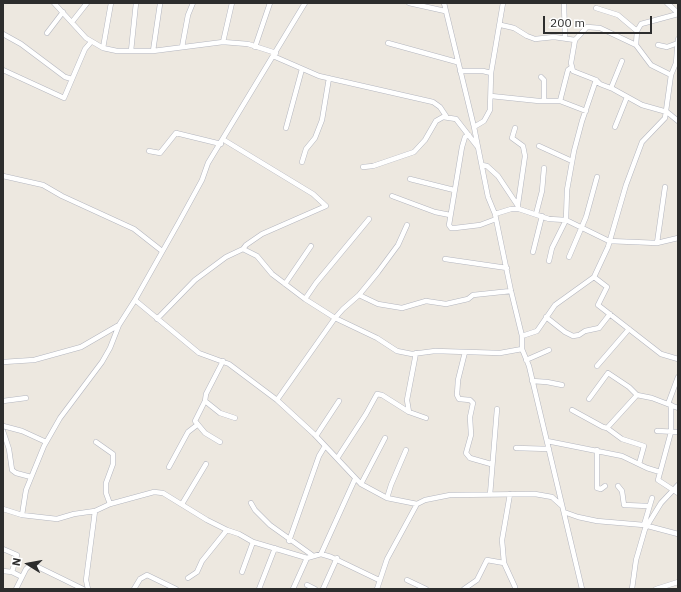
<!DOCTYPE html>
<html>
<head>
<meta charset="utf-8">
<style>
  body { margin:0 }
  #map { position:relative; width:681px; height:592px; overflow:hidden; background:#ede8e0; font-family:"IBM Plex Sans",sans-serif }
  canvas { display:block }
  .frame { position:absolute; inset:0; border:4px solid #2d2d2d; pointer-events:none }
  .north { position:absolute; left:8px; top:544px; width:40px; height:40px; -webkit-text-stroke:3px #fff; paint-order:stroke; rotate:281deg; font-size:11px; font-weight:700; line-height:16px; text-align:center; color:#2d2d2d }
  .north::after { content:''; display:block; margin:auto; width:14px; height:18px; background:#2d2d2d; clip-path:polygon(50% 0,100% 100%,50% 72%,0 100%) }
  .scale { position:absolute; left:543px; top:16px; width:109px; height:18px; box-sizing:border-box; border:2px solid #2d2d2d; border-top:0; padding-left:5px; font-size:12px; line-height:14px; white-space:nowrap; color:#2d2d2d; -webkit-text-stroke:3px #fff; paint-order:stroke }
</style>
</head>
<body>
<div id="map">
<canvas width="681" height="592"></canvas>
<div class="frame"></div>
<div class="north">N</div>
<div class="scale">200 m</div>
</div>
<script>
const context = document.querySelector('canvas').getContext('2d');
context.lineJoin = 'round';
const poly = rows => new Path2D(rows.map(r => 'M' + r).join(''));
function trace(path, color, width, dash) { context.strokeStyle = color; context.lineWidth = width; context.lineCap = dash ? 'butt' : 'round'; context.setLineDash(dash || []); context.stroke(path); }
const minor = poly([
  [54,3,86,38,103,48,117,51,153,51,223,42,248,44,276,53],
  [409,3,445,11],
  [444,3,474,127,488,197,495,214,511,291,522,336,522,349,529,366,582,589],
  [564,3,565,38],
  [667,3,678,13],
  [596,8,618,15,637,31],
  [72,22,87,3],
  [501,25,514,28,527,36,535,39,554,37,575,40],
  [47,33,63,12],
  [3,34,21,44,65,77,72,79],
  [223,42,232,3],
  [388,43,457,62],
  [636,45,637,31,641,24,678,14],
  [658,45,667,47,678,43],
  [182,47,188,15,193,3],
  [255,47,270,3],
  [103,48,111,3],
  [131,51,136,3],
  [153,51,160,4],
  [273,56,319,76,433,102,440,107,446,116],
  [3,70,64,98,85,49,91,42],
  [460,71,483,71,491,73],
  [671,75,651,65,636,45,600,28,587,27,575,40,571,63,573,71,596,80,600,84,613,89,642,105,667,112,678,121],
  [541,77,544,80,544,100],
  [611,88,622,61],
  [491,96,539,101,560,101,586,111],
  [560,101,568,70,572,67],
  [474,127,484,121,490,110,491,73,503,3],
  [615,127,627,97],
  [286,128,302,69],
  [515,128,512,138,523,146,525,156,518,204],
  [469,135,465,137,462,147,449,225,451,228,455,228,480,225,496,219],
  [224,140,313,194,326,206,262,234,246,245,243,249],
  [539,146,572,161],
  [149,151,160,153,176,133,221,144],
  [302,162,306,149,315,138,322,120,329,78],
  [482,165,487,166,498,176,518,206],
  [363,167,373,166,414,152,425,140,436,121,443,117,456,119,477,146],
  [3,176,43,185,62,196,134,229,162,251],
  [410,179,454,190],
  [392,196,435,212,450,215],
  [495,214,511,209,519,209,549,219,566,220,609,241,657,243,678,238],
  [536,214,542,191,544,168],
  [657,243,665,187],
  [533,252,542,216],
  [569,257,586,217,597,177],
  [445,259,507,268],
  [549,261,552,248,566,220,567,190,574,151,582,121,596,80],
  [594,277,607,287,598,305,661,354,678,359],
  [285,284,311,246],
  [359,295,378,304,402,308,426,301,446,304,468,299,473,295,511,291],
  [305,299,316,283,369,219],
  [135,300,199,353,229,364,277,400,314,434,361,484,387,498,417,504],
  [546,317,565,332,573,336,579,335,585,331,599,328,610,314],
  [157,319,195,280,226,257,243,249,257,256,272,274,305,299,335,318,377,338,397,351,412,354,435,351,500,353,522,349],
  [522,336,537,331,555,305,594,277,608,247,626,185,642,142,665,118,671,75,676,63,678,39],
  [465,352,458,380,457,395,459,399,470,400,473,403,470,417,471,435,466,453,470,458,491,464],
  [526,360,549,350],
  [223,361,206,394,205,401,220,413,235,418],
  [3,362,34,360,81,347,119,325,135,300,179,222,202,180,208,163,305,3],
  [597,366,629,329],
  [532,381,547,382,562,385],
  [589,399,608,373,629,387,637,395,652,398,678,408],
  [277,400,335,318,343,309,359,295,378,272,398,245,407,225],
  [3,401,26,398],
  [205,401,195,421,205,433,220,442],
  [668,404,678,377],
  [671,405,671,432,658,480,678,493],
  [572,410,603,427,607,428,637,395],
  [409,412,407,400,416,353],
  [3,426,22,431,46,442],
  [607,428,622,439,644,446,639,464],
  [3,431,9,449,12,470,16,473,31,477],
  [657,431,678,432],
  [316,436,339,401],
  [547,441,622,456,647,468,660,472],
  [96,442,113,454,113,464,106,483,106,493,110,504],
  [516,448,549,449],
  [597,450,597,488,601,489,605,486],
  [338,457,366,414,377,394,382,395,409,412,426,418],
  [169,467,188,432,197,425],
  [361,484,385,438],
  [618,486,622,491,624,505,648,506],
  [490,495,497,409],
  [387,498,391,485,406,450],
  [251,503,255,510,270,525,312,555],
  [182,504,206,464],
  [3,509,22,515,57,519,74,514,95,511,110,504,154,492,163,493,207,520,227,530,239,534,253,542,307,558,321,554,331,557,379,580],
  [564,512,578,517,597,521,644,525,678,534],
  [22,515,26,490,44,446,60,418,102,362,110,348,119,325],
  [644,525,652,498],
  [289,541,319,456,325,446],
  [3,549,17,555,12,572,22,577,16,589],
  [321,554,355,479],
  [504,563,515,587],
  [3,571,12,572],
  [242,572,253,542],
  [22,577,26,569,30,565,34,565,83,589],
  [188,578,197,572,202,561,227,530],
  [407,580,426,589],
  [307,585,315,589],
  [88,589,86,580,95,511],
  [134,589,140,579,147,575,176,589],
  [259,589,275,548],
  [293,589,307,558],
  [323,589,337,558],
  [377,589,387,559,417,504,425,500,450,495,535,494,552,497,562,506],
  [464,589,477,580,487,560,504,563,502,540,510,494],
  [632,589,636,560,645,529,661,503,678,485],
  [656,589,678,582]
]);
trace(minor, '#b4b6bf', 5.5);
trace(minor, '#fff', 4.5);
</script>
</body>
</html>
